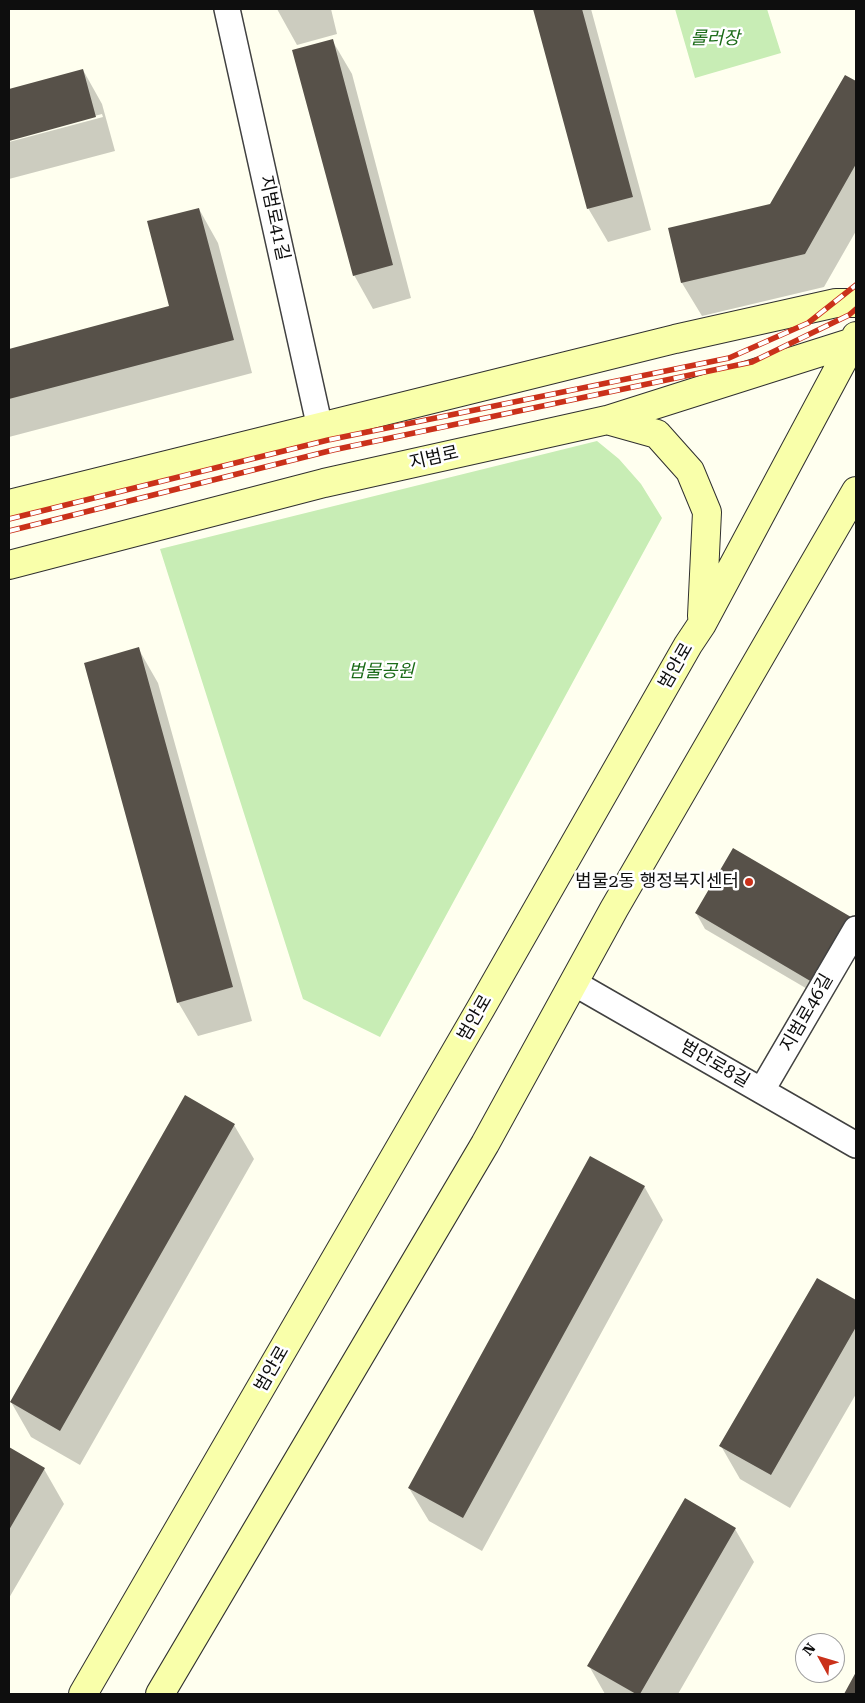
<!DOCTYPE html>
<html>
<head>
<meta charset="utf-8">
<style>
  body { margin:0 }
  #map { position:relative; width:865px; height:1703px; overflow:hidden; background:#ffffef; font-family:"Roboto Serif",serif }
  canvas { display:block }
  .frame { position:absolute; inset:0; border:10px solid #0e0e0e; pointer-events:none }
  .north { position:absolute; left:795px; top:1633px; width:50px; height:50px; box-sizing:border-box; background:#fff; border:1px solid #9f9f9f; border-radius:50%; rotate:309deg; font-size:14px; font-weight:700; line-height:20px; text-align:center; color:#0e0e0e }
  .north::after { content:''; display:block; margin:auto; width:18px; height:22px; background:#ca311a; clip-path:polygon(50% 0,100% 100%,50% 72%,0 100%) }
</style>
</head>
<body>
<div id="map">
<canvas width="865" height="1703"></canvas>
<div class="frame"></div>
<div class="north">N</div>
</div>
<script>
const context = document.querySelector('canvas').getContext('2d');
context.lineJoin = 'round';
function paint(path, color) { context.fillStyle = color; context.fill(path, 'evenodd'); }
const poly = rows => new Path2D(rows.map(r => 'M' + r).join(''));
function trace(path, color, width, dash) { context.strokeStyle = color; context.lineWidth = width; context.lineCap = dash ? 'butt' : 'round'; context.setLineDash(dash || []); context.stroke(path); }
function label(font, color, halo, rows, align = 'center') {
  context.font = font + ' "Roboto Serif","Noto Sans KR",serif'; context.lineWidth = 5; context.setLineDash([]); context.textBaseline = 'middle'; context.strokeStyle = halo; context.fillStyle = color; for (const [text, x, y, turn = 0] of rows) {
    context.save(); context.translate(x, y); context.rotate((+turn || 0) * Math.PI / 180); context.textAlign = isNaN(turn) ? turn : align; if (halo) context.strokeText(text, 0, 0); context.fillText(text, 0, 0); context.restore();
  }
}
paint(poly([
  [675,9,767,9,781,53,695,78],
  [597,441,619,459,641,484,662,518,380,1037,303,999,160,549]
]), '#c8edb5');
paint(poly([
  [277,9,331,9,337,34,297,45],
  [534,9,591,9,651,230,608,242,588,208],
  [332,40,352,74,411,298,373,309,354,275],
  [83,70,102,104,115,151,9,179,9,142,103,117,102,114,9,139,9,90],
  [845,76,856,83,856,231,824,287,702,316,682,283,670,229,771,205],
  [199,209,218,243,252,373,9,437,9,350,171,307],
  [138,648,158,683,252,1021,198,1036,178,1002],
  [733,850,821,997,705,929,696,913],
  [234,1125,254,1159,80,1465,31,1437,11,1402],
  [644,1186,663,1220,482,1551,429,1521,409,1488],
  [817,1279,856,1302,856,1394,790,1508,740,1479,721,1446],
  [9,1449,44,1469,64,1504,9,1598],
  [735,1529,754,1562,678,1694,605,1694,589,1666]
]), '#0003');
paint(poly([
  [533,9,582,9,633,197,587,209],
  [333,39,393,265,353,276,292,50],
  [83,69,96,117,9,141,9,89],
  [845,75,856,81,856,164,805,254,681,283,668,228,770,204],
  [199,208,234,340,9,399,9,349,169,306,147,221],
  [139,647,233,987,177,1003,84,663],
  [733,848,851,917,812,982,695,913],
  [185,1095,235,1124,60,1431,10,1402],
  [590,1156,645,1186,463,1518,408,1488],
  [817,1278,856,1300,856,1327,771,1475,719,1446],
  [9,1447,45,1468,9,1530],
  [685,1498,736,1528,640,1694,636,1694,587,1666],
  [856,1672,856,1694,844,1694]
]), '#575149');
const minor = poly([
  [227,9,320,428],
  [574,983,856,1145],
  [762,1090,856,929]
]);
const secondary = poly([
  [607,420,657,434,690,471,707,512,702,616],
  [9,504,675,339,836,303,856,303],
  [9,565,324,483,607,420,856,341],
  [83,1694,481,1008,688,645,702,624,856,336],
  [160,1694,485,1144,614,909,856,491]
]);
trace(minor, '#414141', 28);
trace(secondary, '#303030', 30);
trace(minor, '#fff', 25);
trace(secondary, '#f9ffaa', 28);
const rail = poly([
  [9,519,328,440,729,358,808,323,856,285],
  [9,531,333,450,752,362,849,315,856,309]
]);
trace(rail, '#ca311a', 5.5);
trace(rail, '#fff', 4, [11]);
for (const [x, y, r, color] of [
  [749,882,5,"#ca311a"]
]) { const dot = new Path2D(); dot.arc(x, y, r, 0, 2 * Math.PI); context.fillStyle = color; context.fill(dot); trace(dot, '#fff', 2); }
label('italic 18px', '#1b6b18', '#fff', [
  ["롤러장",715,39],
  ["범물공원",381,672]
]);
label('18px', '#0e0e0e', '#fff', [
  ["지범로41길",274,218,78],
  ["지범로",434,458,-13],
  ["범안로",676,666,-60],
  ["지범로46길",807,1013,-60],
  ["범안로",475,1018,-60],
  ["범안로8길",715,1064,30],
  ["범안로",272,1369,-60]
]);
label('18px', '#0e0e0e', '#fff', [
  ["범물2동 행정복지센터",739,882]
], 'right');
</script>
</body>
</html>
